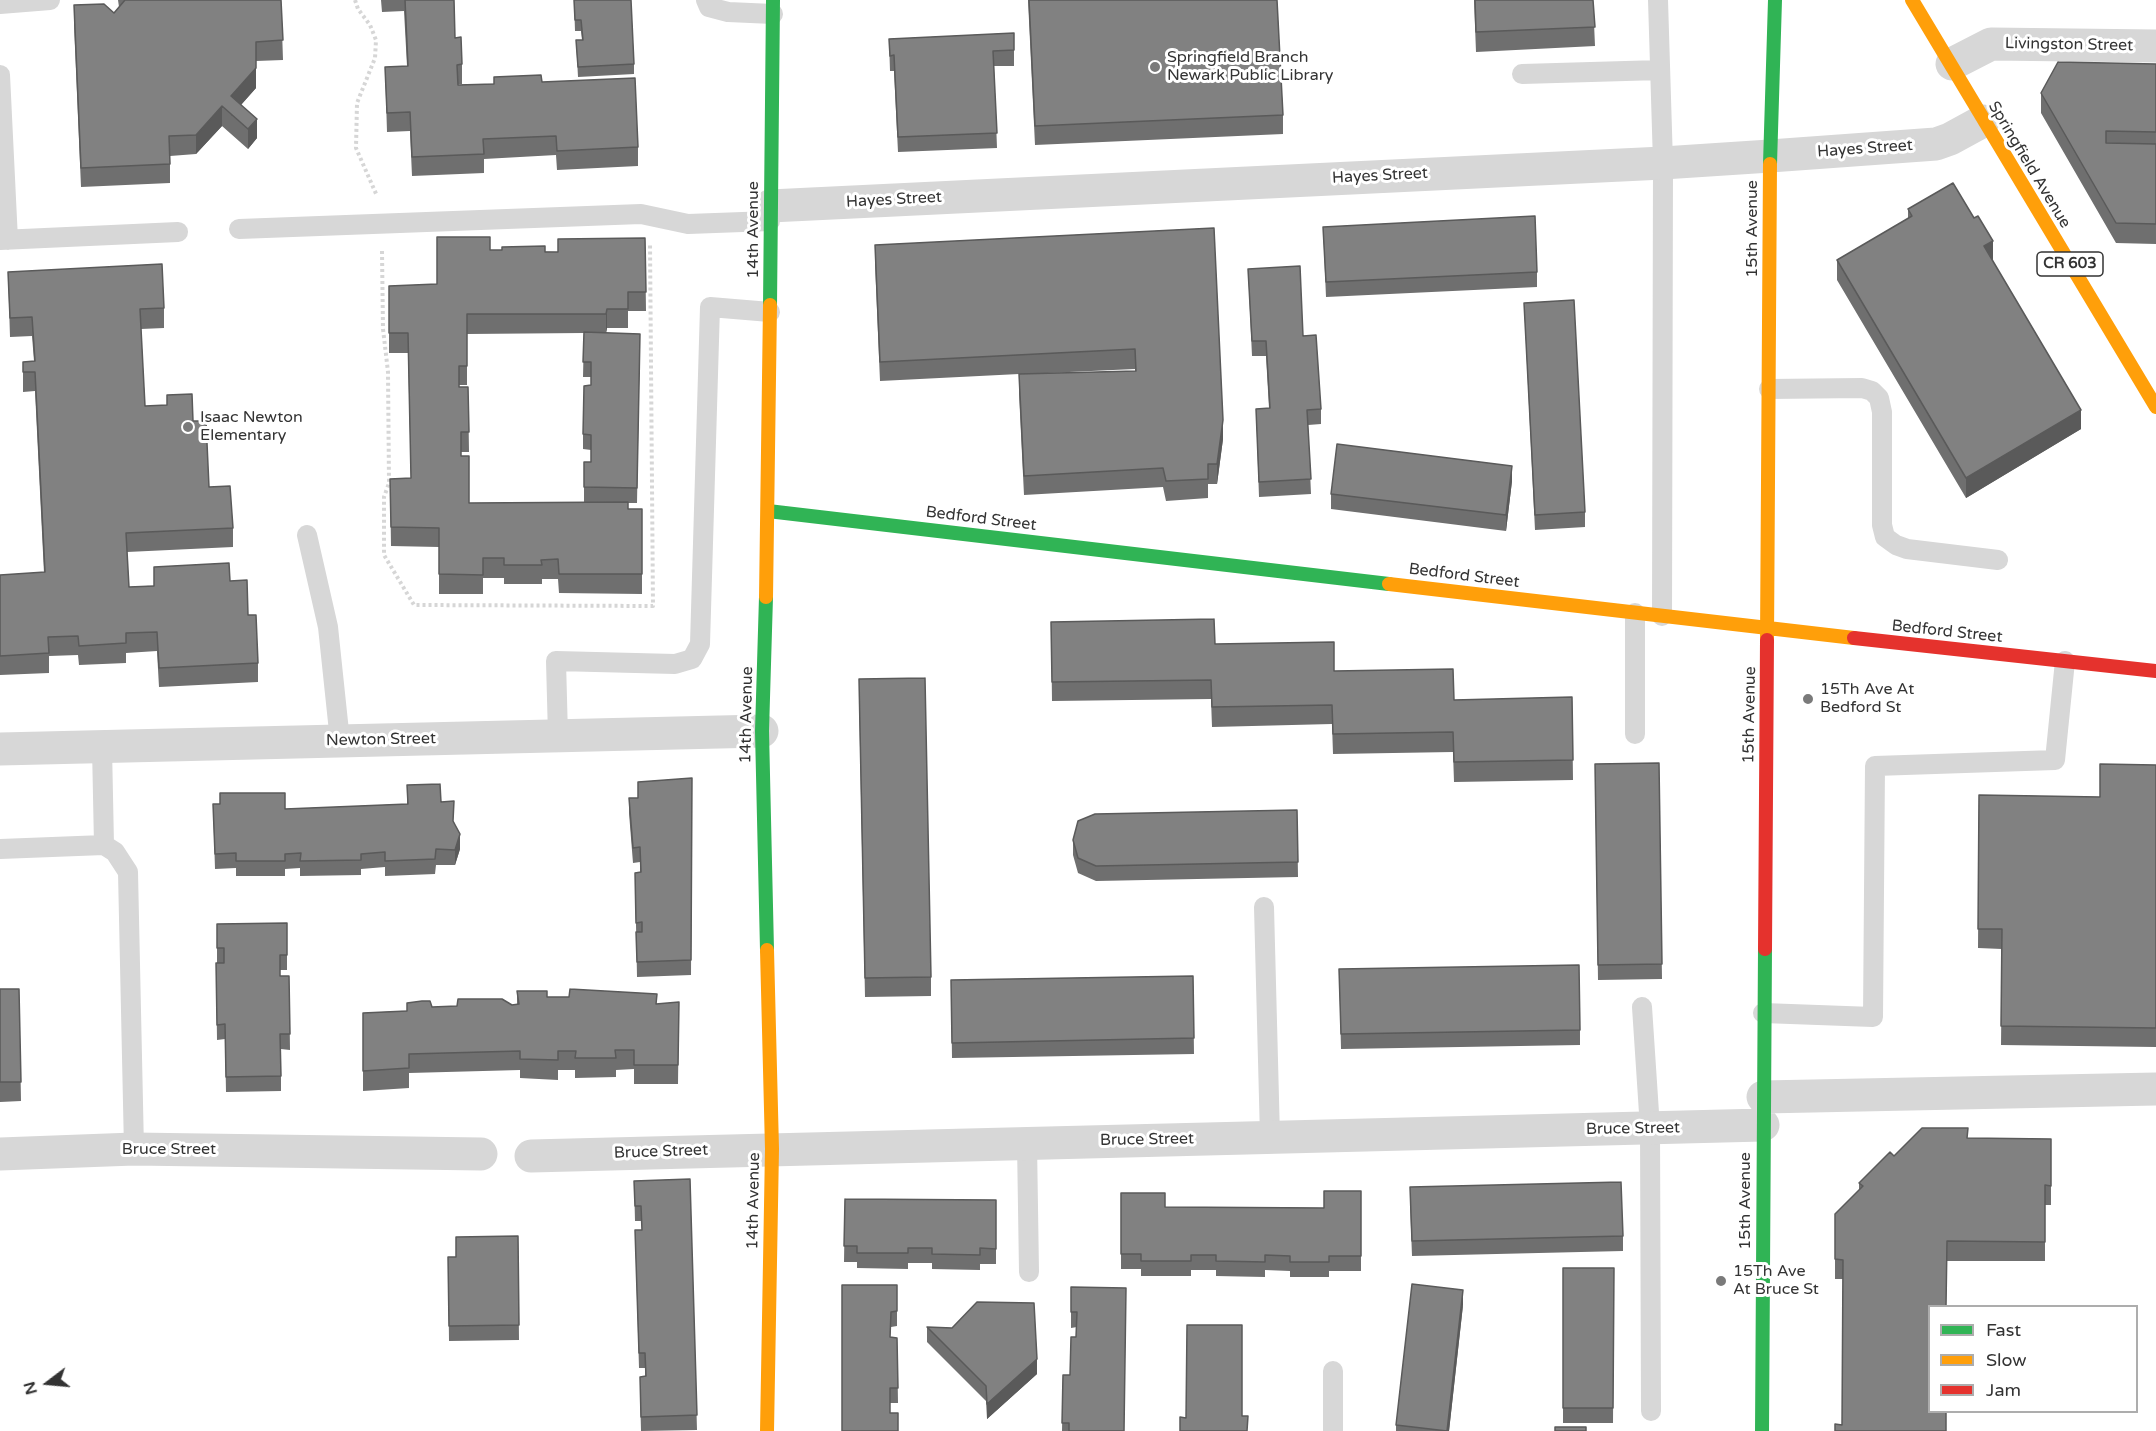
<!DOCTYPE html>
<html>
<head>
<meta charset="utf-8">
<style>
  body { margin:0 }
  #map { position:relative; width:2156px; height:1431px; overflow:hidden; background:#fff; font-family:"Varela Round",sans-serif }
  canvas { display:block }
  .legend { position:absolute; left:1928px; top:1305px; width:210px; height:108px; box-sizing:border-box; background:#fff; border:2px solid #adadad; margin:0; padding:8px 10px; list-style:none; font-size:18px; color:#333 }
  .legend li { display:flex; align-items:center; gap:12px; height:30px }
  .legend b { width:30px; border:2px solid #adadad }
  .north { position:absolute; left:18px; top:1353px; width:60px; height:60px; -webkit-text-stroke:4px #fff; paint-order:stroke; rotate:254deg; font-size:16px; font-weight:700; line-height:24px; text-align:center; color:#333 }
  .north::after { content:''; display:block; margin:auto; width:21px; height:27px; background:#333; clip-path:polygon(50% 0,100% 100%,50% 72%,0 100%) }
</style>
</head>
<body>
<div id="map">
<canvas width="2156" height="1431"></canvas>
<ul class="legend">
<li><b style="height:8px;background:#30b455"></b>Fast</li>
<li><b style="height:8px;background:#ff9f0a"></b>Slow</li>
<li><b style="height:8px;background:#e5322d"></b>Jam</li>
</ul>
<div class="north">N</div>
</div>
<script>
const context = document.querySelector('canvas').getContext('2d');
context.lineJoin = 'round';
const poly = rows => new Path2D(rows.map(r => 'M' + r).join(''));
function trace(path, color, width, dash) { context.strokeStyle = color; context.lineWidth = width; context.lineCap = dash ? 'butt' : 'round'; context.setLineDash(dash || []); context.stroke(path); }
function paint(path, color) { context.fillStyle = color; context.fill(path, 'evenodd'); }
function label(font, color, halo, rows, align = 'center') {
  context.font = font + ' "Varela Round",sans-serif'; context.lineWidth = 6; context.setLineDash([]); context.textBaseline = 'middle'; context.strokeStyle = halo; context.fillStyle = color; for (const [text, x, y, turn = 0] of rows) {
    context.save(); context.translate(x, y); context.rotate((+turn || 0) * Math.PI / 180); context.textAlign = isNaN(turn) ? turn : align; if (halo) context.strokeText(text, 0, 0); context.fillText(text, 0, 0); context.restore();
  }
}
trace(poly([
  [355,0,358,9,370,25,376,40,375,58,357,103,356,148,377,196],
  [382,251,383,329,388,372,389,483,384,497,384,555,414,605,653,606,650,243]
]), '#d6d6d6', 4, [3, 3]);
trace(poly([
  [706,0,709,7,728,12,773,14],
  [1658,0,1663,163,1662,616],
  [0,4,50,0],
  [1522,74,1660,70],
  [0,75,8,240],
  [239,229,641,214,688,224,770,221],
  [0,240,178,232],
  [1769,389,1862,388,1872,391,1879,398,1882,412,1882,525,1885,537,1896,545,1907,549,1998,560],
  [307,535,328,627,340,741],
  [1635,613,1635,734],
  [558,736,556,661,675,664,692,659,700,644,710,307,770,312],
  [102,747,104,845],
  [0,849,104,845,115,852,128,872,134,1149],
  [1264,907,1270,1137],
  [1642,1007,1650,1128,1651,1411],
  [1763,1013,1873,1017,1875,766,2055,760,2065,661],
  [1027,1143,1029,1272],
  [1333,1371,1333,1431]
]), '#d7d7d7', 20);
trace(poly([
  [1952,64,1991,44,2156,46],
  [770,206,1663,163,1770,156,1936,144,1950,139,1983,121],
  [0,749,762,731],
  [1763,1097,2156,1089],
  [0,1154,134,1149,481,1154],
  [531,1156,1763,1125]
]), '#d7d7d7', 33);
trace(poly([
  [1770,164,1775,0],
  [770,305,773,0],
  [768,511,1389,584],
  [766,597,762,731,767,950],
  [1762,1431,1765,949]
]), '#30b455', 14);
trace(poly([
  [1912,0,2156,407],
  [1389,584,1854,638],
  [766,597,770,305],
  [1767,640,1770,164],
  [767,1431,772,1149,767,950]
]), '#ff9f0a', 14);
trace(poly([
  [1854,638,2156,671],
  [1765,949,1767,640]
]), '#e5322d', 14);
paint(poly([
  [118,0,281,0,283,60,256,61,256,88,241,105,257,138,248,149,222,126,196,154,170,156,170,183,81,187,74,25,74,5,114,13,119,7],
  [381,0,454,0,455,38,462,64,462,84,457,84,458,85,542,82,638,147,638,166,557,170,556,155,484,159,484,173,412,176,410,131,387,132,385,67,407,66,404,11,382,12],
  [574,0,634,64,634,74,578,77,576,40,582,40,581,31,575,31],
  [1028,0,1277,0,1283,115,1283,134,1035,145],
  [1474,0,1593,0,1595,46,1476,52],
  [1014,33,1014,66,994,66,997,148,898,152,894,71,890,71,889,39],
  [2156,64,2156,244,2116,243,2041,113,2041,93],
  [1908,209,2081,429,1966,498,1837,280,1837,260,1908,219],
  [1323,227,1537,272,1537,287,1326,297],
  [1214,228,1223,439,1217,484,1208,484,1208,498,1166,501,1163,487,1024,495,1019,393,1019,374,880,381,875,264,875,245],
  [1135,369,1135,371,1047,373],
  [645,238,646,311,628,311,628,328,607,328,606,333,640,334,637,503,628,503,628,509,642,509,642,594,559,593,558,579,542,579,542,584,504,584,504,578,483,578,483,594,439,594,439,547,391,546,390,479,411,478,408,353,389,353,389,286,437,284,490,250,558,252],
  [584,333,583,377,591,377,591,385,583,434,583,449,591,450,591,462,584,462,584,502,611,502,469,503,461,456,461,452,469,452,468,387,459,387,459,385,467,385,467,334],
  [1248,269,1303,336,1321,409,1321,424,1308,425,1311,494,1259,497,1256,409,1269,408,1266,356,1252,356],
  [8,272,164,308,164,328,141,329,145,406,193,421,209,487,233,528,233,547,127,552,129,587,230,581,248,615,258,663,258,682,159,687,157,651,126,653,126,663,79,665,78,655,49,656,49,673,0,675,0,575,44,573,35,391,23,392,23,362,34,361,32,336,10,337],
  [1524,303,1585,512,1585,527,1535,530],
  [1512,481,1506,531,1331,509,1331,494],
  [1051,622,1215,644,1334,671,1454,700,1572,697,1573,780,1454,782,1453,752,1333,754,1332,724,1212,727,1211,699,1052,701],
  [859,698,931,977,931,996,865,997],
  [1659,763,1662,979,1598,980,1595,764],
  [2156,765,2156,1047,2001,1045,2002,949,1978,948,1979,795,2100,797],
  [692,778,691,975,637,977,635,873,640,872,640,862,633,863,629,813,629,798,638,798,638,782],
  [407,785,441,802,454,822,460,849,455,865,436,865,435,874,385,876,385,867,361,869,361,875,300,876,300,868,285,869,285,876,236,876,236,868,215,869,213,804,285,809,407,804],
  [1297,810,1298,877,1096,881,1078,873,1073,855,1073,840],
  [287,923,287,970,280,970,280,976,289,976,290,1050,281,1049,281,1091,226,1092,225,1039,217,1040,216,963,217,963,217,924],
  [1339,969,1580,1030,1580,1045,1341,1049],
  [1193,976,1194,1054,952,1058,951,980],
  [0,989,19,989,21,1101,0,1102],
  [517,991,547,997,657,1004,679,1002,678,1084,634,1084,634,1069,616,1070,616,1077,575,1078,575,1070,558,1070,558,1080,520,1078,520,1070,409,1073,409,1088,363,1091,363,1013,512,1005,517,1004],
  [1968,1138,2051,1139,2051,1205,2045,1205,2045,1261,1947,1261,1842,1425,1843,1279,1835,1279,1835,1214,1859,1190,1859,1183,1894,1156],
  [690,1179,697,1430,641,1431,640,1392,645,1376,645,1368,639,1368,635,1230,642,1230,641,1221,635,1221,634,1181],
  [1361,1191,1361,1271,1329,1271,1329,1277,1290,1277,1290,1271,1265,1270,1265,1277,1216,1276,1216,1270,1191,1270,1191,1276,1141,1276,1141,1269,1121,1269,1121,1193,1165,1207,1324,1208],
  [845,1199,996,1200,996,1264,980,1264,980,1270,932,1269,932,1263,908,1263,908,1269,857,1268,857,1262,844,1262],
  [1410,1202,1623,1236,1623,1251,1412,1256],
  [518,1236,519,1340,449,1341,448,1257,456,1257],
  [1563,1268,1614,1268,1613,1423,1563,1423],
  [897,1285,897,1326,891,1327,890,1337,897,1338,898,1403,890,1403,890,1413,842,1431],
  [1071,1287,1124,1431,1062,1431,1063,1375,1070,1375,1076,1337,1077,1327,1071,1328],
  [1463,1305,1449,1431,1396,1431,1396,1425],
  [927,1327,952,1328,1037,1374,987,1419,986,1401,927,1342]
]), '#6f6f6f');
paint(poly([
  [256,68,256,88,231,116,231,96],
  [222,106,222,126,196,154,196,135],
  [257,119,257,138,248,149,248,129],
  [1993,241,1993,261,1984,246],
  [607,309,607,328,606,333,606,314],
  [2081,410,2081,429,1966,498,1966,478],
  [1223,420,1223,439,1217,484,1217,464],
  [1512,466,1512,481,1506,531,1506,515],
  [460,834,460,849,455,865,455,850],
  [1463,1290,1463,1305,1449,1431,1447,1431],
  [1037,1359,1037,1374,987,1419,987,1404]
]), '#5a5a5a');
const building = poly([
  [125,0,281,0,283,40,256,42,256,68,231,96,257,119,248,129,222,106,196,135,169,136,170,164,81,168,74,5,104,4,114,13,125,0],
  [405,0,454,0,455,38,461,37,462,64,457,65,458,85,494,84,494,77,541,75,542,82,635,78,638,147,557,151,556,136,483,139,484,154,412,157,410,112,387,113,385,67,408,66,405,0],
  [574,0,631,0,634,64,578,67,576,40,583,40,581,20,575,20,574,0],
  [1029,0,1277,0,1283,115,1035,126,1029,0],
  [1475,0,1593,0,1595,27,1476,32,1475,0],
  [1014,33,1014,50,993,51,997,133,898,137,894,55,890,56,889,39,1014,33],
  [2058,62,2156,64,2156,132,2106,131,2106,143,2156,144,2156,224,2116,223,2041,93,2058,62],
  [1953,183,1974,218,1978,216,1993,241,1984,246,2081,410,1966,478,1837,260,1912,216,1908,209,1953,183],
  [1535,216,1537,272,1326,282,1323,227,1535,216],
  [1214,228,1223,420,1217,464,1208,464,1208,479,1166,481,1163,468,1024,476,1019,374,1136,371,1135,349,880,362,875,245,1214,228],
  [437,237,490,237,490,250,502,250,502,247,545,246,545,252,558,252,558,239,645,238,646,292,628,292,628,309,607,309,606,314,467,314,467,366,459,366,459,387,468,387,469,432,461,432,461,456,469,456,469,503,628,502,628,509,642,509,642,574,559,574,558,559,541,560,542,565,504,565,504,558,483,558,483,575,439,574,439,528,391,527,390,479,411,478,408,333,389,333,389,286,437,284,437,237],
  [162,264,164,308,140,309,145,406,167,405,167,395,192,394,193,421,206,421,209,487,230,486,233,528,126,533,129,587,154,586,154,567,229,563,230,581,247,580,248,615,256,615,258,663,159,668,157,632,126,633,126,643,79,646,78,636,48,637,49,653,0,656,0,575,45,572,35,372,23,372,23,362,35,361,32,317,10,318,8,272,162,264],
  [1300,266,1303,336,1316,335,1321,409,1307,410,1311,479,1259,482,1256,409,1270,408,1266,341,1252,341,1248,269,1300,266],
  [1574,300,1585,512,1535,515,1524,303,1574,300],
  [584,332,640,334,637,488,584,487,584,462,591,462,591,435,583,434,584,386,591,385,591,362,583,362,584,332],
  [1337,444,1512,466,1506,515,1331,494,1337,444],
  [1214,619,1215,644,1334,642,1334,671,1453,669,1454,700,1572,697,1573,760,1454,762,1453,732,1333,734,1332,705,1212,707,1211,680,1052,682,1051,622,1214,619],
  [925,678,931,977,865,978,859,679,925,678],
  [1659,763,1662,964,1598,965,1595,764,1659,763],
  [2100,764,2156,765,2156,1028,2001,1026,2002,929,1978,929,1979,795,2100,797,2100,764],
  [692,778,691,960,637,962,636,932,642,932,642,922,636,923,635,873,641,872,640,847,633,848,629,798,638,798,638,782,692,778],
  [440,784,441,802,454,801,453,821,460,834,455,850,436,849,435,859,385,861,385,852,361,854,361,860,300,861,301,853,285,854,285,861,236,861,236,853,215,854,213,804,220,804,220,793,285,793,285,809,408,804,407,785,440,784],
  [1297,810,1298,862,1096,866,1078,858,1073,840,1078,821,1095,814,1297,810],
  [287,923,287,955,280,955,280,976,289,976,290,1034,280,1034,281,1076,226,1077,225,1024,217,1025,216,963,224,963,224,948,217,948,217,924,287,923],
  [1579,965,1580,1030,1341,1034,1339,969,1579,965],
  [1193,976,1194,1038,952,1043,951,980,1193,976],
  [0,989,19,989,21,1082,0,1082,0,989],
  [570,989,657,994,656,1004,679,1002,678,1065,634,1065,634,1050,615,1050,616,1058,575,1058,576,1051,558,1051,558,1060,520,1059,520,1051,409,1054,409,1068,363,1071,363,1013,407,1011,407,1003,422,1001,430,1001,432,1007,457,1006,458,999,502,999,512,1005,519,1004,517,991,547,991,547,997,569,997,570,989],
  [1922,1128,1968,1128,1967,1138,2051,1139,2051,1186,2045,1185,2045,1242,1947,1241,1946,1306,1929,1306,1929,1412,1946,1412,1946,1431,1835,1431,1835,1424,1842,1425,1843,1260,1835,1259,1835,1214,1863,1186,1859,1183,1890,1152,1894,1156,1922,1128],
  [690,1179,697,1415,641,1417,640,1377,646,1376,645,1353,639,1353,635,1230,642,1230,641,1206,635,1206,634,1181,690,1179],
  [1621,1182,1623,1236,1412,1241,1410,1187,1621,1182],
  [1324,1191,1361,1191,1361,1256,1329,1256,1329,1262,1290,1262,1290,1256,1265,1255,1265,1262,1216,1261,1216,1255,1191,1255,1191,1261,1141,1261,1141,1254,1121,1254,1121,1193,1165,1193,1165,1207,1324,1208,1324,1191],
  [845,1199,996,1200,996,1249,980,1248,980,1255,932,1254,932,1248,908,1248,908,1253,857,1253,857,1246,844,1246,845,1199],
  [518,1236,519,1325,449,1326,448,1257,456,1257,456,1237,518,1236],
  [1563,1268,1614,1268,1613,1408,1563,1408,1563,1268],
  [1412,1284,1463,1290,1447,1431,1396,1425,1412,1284],
  [842,1285,897,1285,897,1311,891,1312,890,1337,897,1338,898,1388,890,1388,890,1413,898,1413,898,1431,842,1431,842,1285],
  [1071,1287,1126,1288,1124,1431,1069,1431,1069,1423,1062,1423,1063,1375,1070,1375,1071,1337,1076,1337,1077,1312,1071,1312,1071,1287],
  [977,1302,1034,1303,1037,1359,987,1404,986,1386,927,1327,952,1328,977,1302],
  [1187,1325,1242,1325,1242,1416,1248,1416,1247,1431,1180,1431,1180,1417,1186,1418,1187,1325],
  [1555,1427,1586,1427,1586,1431,1555,1431,1555,1427]
]);
paint(building, '#818181');
trace(building, '#5a5a5a', 1.5);
for (const [x, y, r, color] of [
  [1155,67,6,"#7a7a7a"],
  [188,427,6,"#7a7a7a"],
  [1808,699,6,"#7a7a7a"],
  [1721,1281,6,"#7a7a7a"]
]) { const dot = new Path2D(); dot.arc(x, y, r, 0, 2 * Math.PI); context.fillStyle = color; context.fill(dot); trace(dot, '#fff', 2); }
for (const [x, y, w] of [
  [2070,264,66]
]) { const box = new Path2D(); box.roundRect(x - w / 2, y - 12, w, 24, 4.5); context.fillStyle = '#fff'; context.fill(box); trace(box, '#333', 1.5); }
label('bold 15px', '#333', null, [
  ["CR 603",2070,264]
]);
label('16px', '#333', '#fff', [
  ["Livingston Street",2069,45,1],
  ["Hayes Street",1865,149,-4],
  ["Springfield Avenue",2029,165,59],
  ["Hayes Street",1380,176,-3],
  ["Hayes Street",894,200,-3],
  ["15th Avenue",1753,229,-90],
  ["14th Avenue",754,230,-90],
  ["Bedford Street",981,519,7],
  ["Bedford Street",1464,576,7],
  ["Bedford Street",1947,632,6],
  ["14th Avenue",747,715,-89],
  ["15th Avenue",1750,715,-89],
  ["Newton Street",381,740,-1],
  ["Bruce Street",1633,1129,-1],
  ["Bruce Street",1147,1140,-1],
  ["Bruce Street",169,1150],
  ["Bruce Street",661,1152,-2],
  ["14th Avenue",754,1201,-89],
  ["15th Avenue",1746,1201,-90]
]);
label('16px', '#333', '#fff', [
  ["Springfield Branch",1167,58],
  ["Newark Public Library",1167,76],
  ["Isaac Newton",200,418],
  ["Elementary",200,436],
  ["15Th Ave At",1820,690],
  ["Bedford St",1820,708],
  ["15Th Ave",1733,1272],
  ["At Bruce St",1733,1290]
], 'left');
</script>
</body>
</html>
